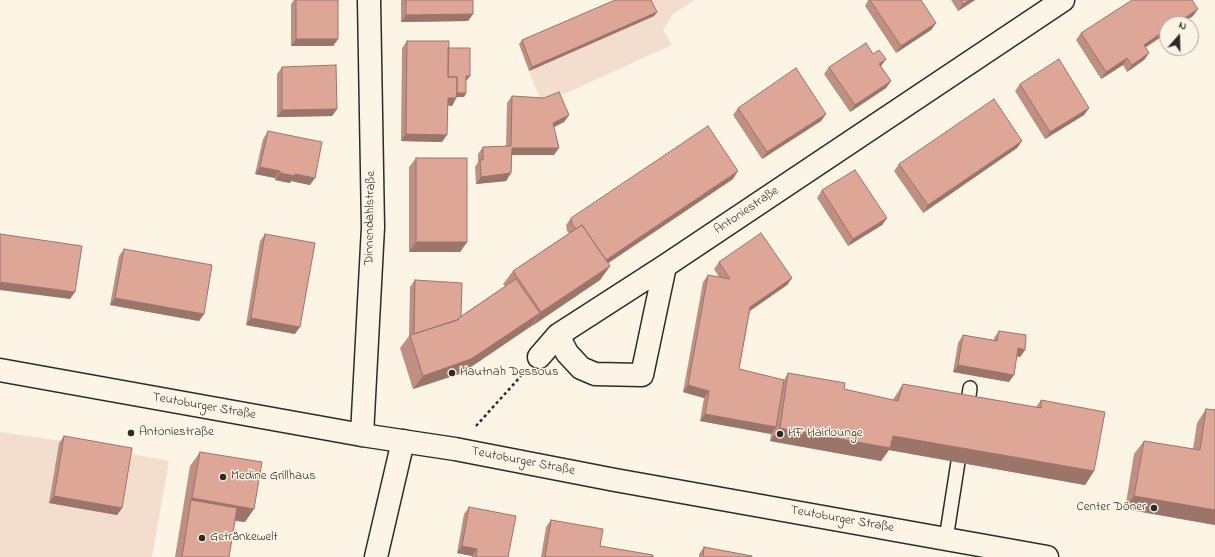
<!DOCTYPE html>
<html>
<head>
<meta charset="utf-8">
<style>
  body { margin:0 }
  #map { position:relative; width:1215px; height:557px; overflow:hidden; background:#fcf5e5; font-family:"Indie Flower",sans-serif }
  canvas { display:block }
  .north { position:absolute; left:1159px; top:16px; width:40px; height:40px; box-sizing:border-box; background:#fcf5e5; border:1px solid #a8a49b; border-radius:50%; rotate:20deg; font-size:11px; font-weight:700; line-height:16px; text-align:center; color:#2b2b2b }
  .north::after { content:''; display:block; margin:auto; width:14px; height:18px; background:#2b2b2b; clip-path:polygon(50% 0,100% 100%,50% 72%,0 100%) }
</style>
</head>
<body>
<div id="map">
<canvas width="1215" height="557"></canvas>
<div class="north">N</div>
</div>
<script>
const context = document.querySelector('canvas').getContext('2d');
context.lineJoin = 'round';
function paint(path, color) { context.fillStyle = color; context.fill(path, 'evenodd'); }
const poly = rows => new Path2D(rows.map(r => 'M' + r).join(''));
function trace(path, color, width, dash) { context.strokeStyle = color; context.lineWidth = width; context.lineCap = dash ? 'butt' : 'round'; context.setLineDash(dash || []); context.stroke(path); }
function label(font, color, halo, rows, align = 'center') {
  context.font = font + ' "Indie Flower",sans-serif'; context.lineWidth = 3; context.setLineDash([]); context.textBaseline = 'middle'; context.strokeStyle = halo; context.fillStyle = color; for (const [text, x, y, turn = 0] of rows) {
    context.save(); context.translate(x, y); context.rotate((+turn || 0) * Math.PI / 180); context.textAlign = isNaN(turn) ? turn : align; if (halo) context.strokeText(text, 0, 0); context.fillText(text, 0, 0); context.restore();
  }
}
paint(poly([
  [618,0,695,0,673,14,663,30,672,45,542,104,519,44],
  [0,432,62,441,169,461,152,557,0,557]
]), '#f3ddce');
const lane = poly([
  [967,410,970,388],
  [946,539,958,462]
]);
const street = poly([
  [558,335,567,353,581,368,595,374,642,375,665,266],
  [539,357,558,335,665,266,1063,0],
  [362,435,373,227,369,0],
  [376,557,403,441]
]);
const secondary = poly([
  [0,370,362,435,455,449,615,480,1047,557]
]);
trace(lane, '#2b2b2b', 16);
trace(street, '#2b2b2b', 25);
trace(secondary, '#2b2b2b', 25);
trace(poly([
  [476,426,521,376]
]), '#2b2b2b', 2.5, [3, 3]);
trace(lane, '#fcf5e5', 13);
trace(street, '#fcf5e5', 22);
trace(secondary, '#fcf5e5', 22);
paint(poly([
  [294,0,338,0,338,39,333,46,291,46,291,4],
  [401,0,473,0,473,14,468,21,401,22],
  [868,0,870,0,936,23,931,30,896,53,865,6],
  [951,0,975,0,958,11],
  [657,12,654,16,529,71,519,44,522,40],
  [1193,16,1145,47,1149,53,1144,60,1127,72,1123,65,1101,79,1076,40,1081,33],
  [407,41,448,48,467,80,466,80,466,93,464,97,457,97,452,106,448,105,442,142,401,141,402,48],
  [873,54,886,59,881,66,891,81,886,88,850,112,824,74,829,67],
  [282,67,337,109,332,116,277,117,277,74],
  [1020,84,1089,108,1084,115,1045,139,1015,91],
  [512,96,569,115,564,122,554,127,554,155,512,155,511,173,506,181,476,184,475,167,478,162,478,154,483,147,506,146,507,103],
  [738,108,826,114,821,121,762,159,733,115],
  [268,131,310,185,291,181,290,183,275,180,275,178,255,174,263,139],
  [1022,141,1017,148,923,213,894,171,899,164],
  [416,158,467,242,460,252,409,252,409,167],
  [733,179,608,263,610,266,600,280,462,373,413,389,400,348,409,336,410,287,415,280,461,316,505,286,503,284,513,271,569,233,567,231,566,225,571,218],
  [822,190,887,218,882,225,848,246,817,198],
  [265,234,295,334,246,325,260,241],
  [124,249,204,314,199,321,110,305,119,256],
  [719,262,792,278,787,285,750,311,739,369,784,380,788,373,844,389,893,400,894,398,903,384,1036,407,1041,400,1094,471,1085,485,889,450,881,461,770,441,771,434,700,421,704,398,683,392,703,282,708,275,719,277,714,269],
  [999,331,1025,350,1020,357,1017,356,1009,382,953,372,958,343,963,335,994,340,994,338],
  [1206,409,1215,525,1125,509,1134,454,1144,441,1193,449,1197,423],
  [64,436,122,508,117,515,49,503,59,443],
  [200,452,245,522,235,521,229,557,175,557,190,466],
  [469,507,508,557,472,557,472,556,457,553,464,514],
  [551,520,600,546,653,557,541,557,546,527],
  [704,547,752,557,699,557,699,554]
]), '#bf8f82');
paint(poly([
  [970,0,975,0,958,11,963,4],
  [1198,9,1193,16,1181,24,1175,24],
  [657,12,654,16,529,71,532,67],
  [473,14,468,21,401,22,406,15],
  [936,23,931,30,896,53,901,46],
  [1167,29,1167,33,1139,52,1144,45],
  [296,39,338,39,333,46,291,46],
  [1149,53,1144,60,1127,72,1132,65],
  [1127,58,1123,65,1101,79,1106,72],
  [886,59,881,66,879,64],
  [466,76,470,76,467,80,463,80],
  [891,81,886,88,850,112,855,105],
  [455,93,466,93,464,97,452,97],
  [448,98,456,98,452,106,443,105],
  [1089,108,1084,115,1045,139,1050,132],
  [337,109,332,116,277,117,282,110],
  [826,114,821,121,762,159,767,152],
  [569,115,564,122,548,130,553,123],
  [406,134,447,135,442,142,401,141],
  [1022,141,1017,148,923,213,928,205],
  [512,148,559,148,554,155,507,155],
  [260,167,280,171,275,178,255,174],
  [738,171,733,179,595,272,600,264],
  [280,173,295,174,315,178,310,185,291,181,290,183,275,180],
  [511,173,506,181,476,184,481,177],
  [887,218,882,225,848,246,853,239],
  [416,242,467,242,460,252,409,252],
  [610,266,600,280,532,326,541,312],
  [792,278,787,285,745,314,750,307],
  [0,282,75,292,70,299,0,290],
  [115,298,204,314,199,321,110,305],
  [540,313,531,326,462,373,413,389,423,376],
  [251,318,300,327,295,334,246,325],
  [1018,348,1025,350,1020,357,1013,355],
  [958,365,1014,375,1009,382,953,372],
  [688,385,709,391,704,398,683,392],
  [705,414,776,427,771,434,700,421],
  [780,428,893,436,1094,471,1085,485,889,450,881,461,770,441],
  [54,496,122,508,117,515,49,503],
  [1134,496,1215,510,1215,525,1125,509],
  [192,498,254,509,245,522,189,513,191,500],
  [462,546,477,549,472,556,457,553]
]), '#9b746a');
const building = poly([
  [296,0,338,0,338,39,296,39,296,0],
  [406,0,473,0,473,14,406,15,406,0],
  [615,0,651,0,657,12,532,67,522,40,615,0],
  [870,0,921,0,936,23,901,46,870,0],
  [961,0,970,0,963,4,961,0],
  [1132,0,1192,0,1198,9,1175,24,1167,24,1167,29,1144,45,1149,53,1132,65,1127,58,1106,72,1081,33,1132,0],
  [407,41,449,41,448,77,457,77,457,90,456,98,448,98,447,135,406,134,407,41],
  [866,43,873,54,879,50,886,59,879,64,891,81,855,105,829,67,866,43],
  [448,48,470,48,470,76,466,76,466,93,457,93,457,77,448,77,448,48],
  [1059,59,1089,108,1050,132,1020,84,1059,59],
  [336,65,337,109,282,110,282,67,336,65],
  [796,68,826,114,767,152,738,108,796,68],
  [559,92,569,115,553,123,559,148,512,148,511,173,481,177,480,160,483,160,483,147,511,146,512,96,544,98,559,92],
  [994,99,1022,141,928,205,899,164,994,99],
  [708,126,738,171,606,260,582,225,576,229,572,224,571,218,708,126],
  [268,131,322,142,315,178,295,174,295,176,280,173,280,171,260,167,268,131],
  [416,158,467,158,467,242,416,242,416,158],
  [855,170,887,218,853,239,822,190,855,170],
  [582,225,610,266,541,312,513,271,582,225],
  [761,233,792,278,750,307,739,369,784,380,776,427,705,414,709,391,688,385,708,275,730,279,719,262,761,233],
  [0,234,82,246,75,292,0,282,0,234],
  [265,234,315,243,300,327,251,318,265,234],
  [124,249,212,265,204,314,115,298,124,249],
  [516,279,540,313,471,359,423,376,410,335,458,320,459,318,516,279],
  [415,280,462,283,461,316,457,320,414,334,415,280],
  [999,331,1026,335,1025,350,1018,348,1014,375,958,365,963,335,997,341,999,331],
  [788,373,845,383,844,389,898,401,903,384,1041,408,1041,400,1105,412,1094,471,893,436,890,448,780,428,788,373],
  [1206,409,1215,410,1215,510,1134,496,1144,441,1200,450,1206,409],
  [64,436,132,448,122,508,54,496,64,436],
  [200,452,262,462,254,509,192,498,200,452],
  [191,500,237,508,229,557,182,557,191,500],
  [469,507,516,516,508,557,476,557,477,549,462,546,469,507],
  [551,520,603,529,600,546,653,555,653,557,545,557,551,520],
  [704,547,752,556,752,557,703,557,704,547]
]);
paint(building, '#dea697');
trace(building, '#9b746a', 1);
for (const [x, y, r, color] of [
  [452,373,4,"#2b2b2b"],
  [131,433,4,"#2b2b2b"],
  [780,434,4,"#2b2b2b"],
  [223,477,4,"#2b2b2b"],
  [1154,508,4,"#2b2b2b"],
  [202,538,4,"#2b2b2b"]
]) { const dot = new Path2D(); dot.arc(x, y, r, 0, 2 * Math.PI); context.fillStyle = color; context.fill(dot); trace(dot, '#fcf5e5', 1.5); }
label('13px', '#2b2b2b', '#fcf5e5', [
  ["Antoniestraße",747,211,-34],
  ["Dinnendahlstraße",371,218,-89],
  ["Teutoburger Straße",204,407,10],
  ["Teutoburger Straße",523,462,11],
  ["Teutoburger Straße",842,520,10]
]);
label('13px', '#2b2b2b', '#fcf5e5', [
  ["Hautnah Dessous",460,373],
  ["Antoniestraße",139,433],
  ["HF Hairlounge",788,434],
  ["Medine Grillhaus",231,477],
  ["Center Döner",1146,508,"right"],
  ["Getränkewelt",210,538]
], 'left');
</script>
</body>
</html>
